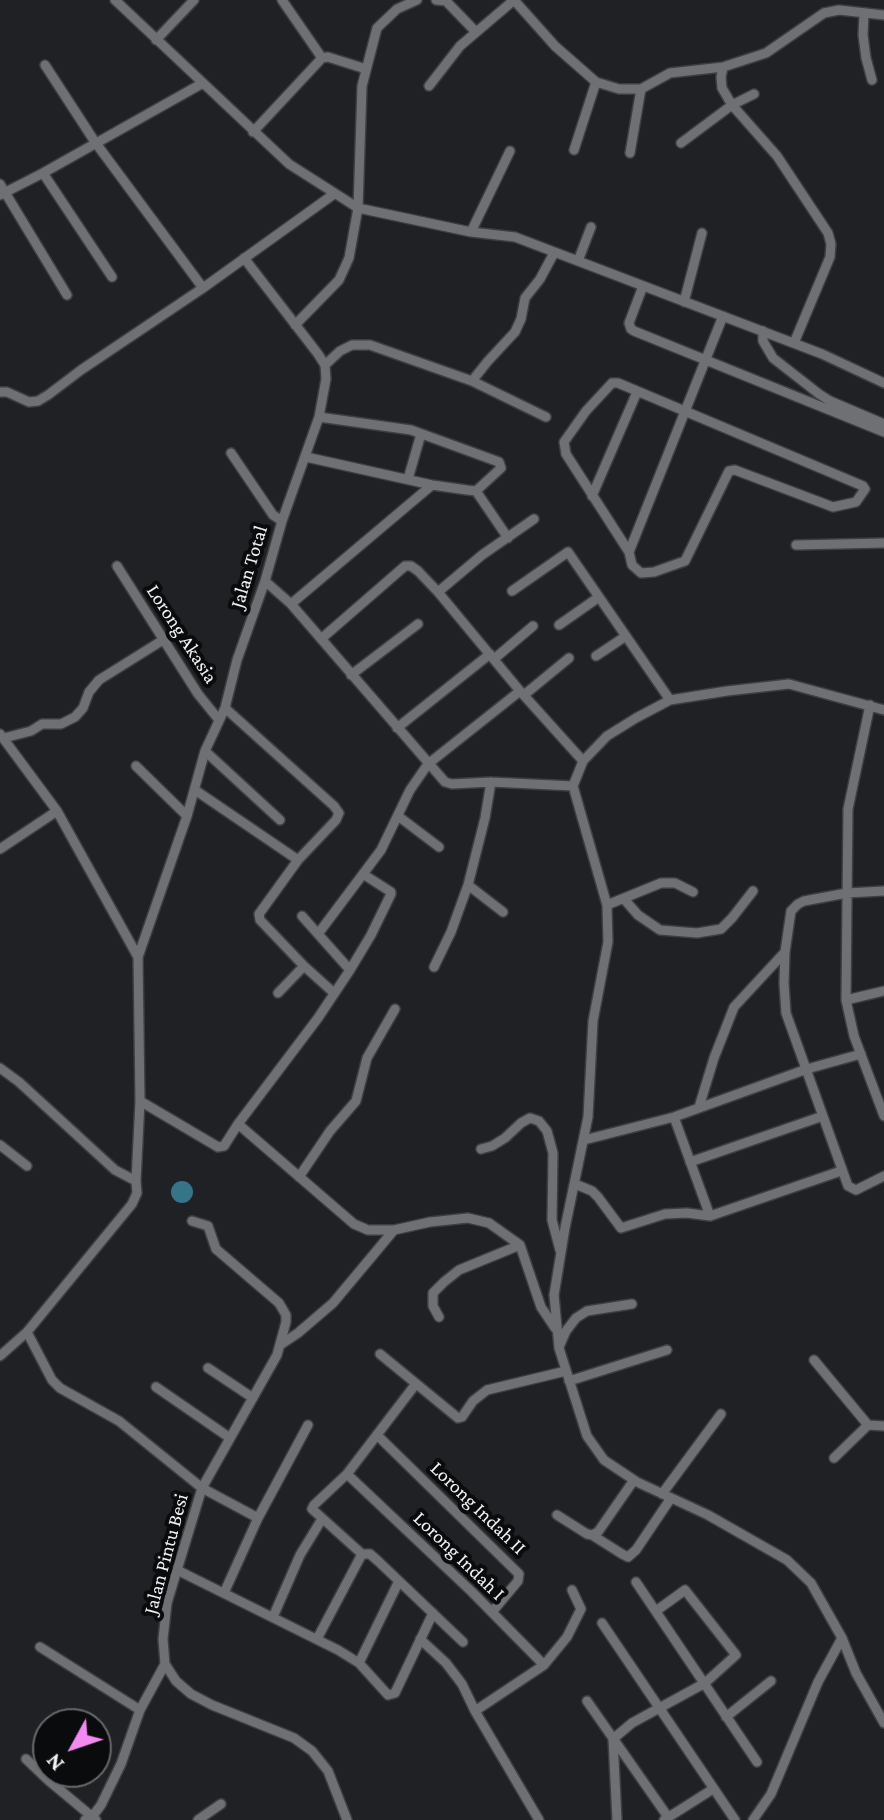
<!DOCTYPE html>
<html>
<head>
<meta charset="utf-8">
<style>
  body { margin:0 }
  #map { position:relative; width:884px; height:1820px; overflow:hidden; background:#202124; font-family:"Crimson Pro",serif }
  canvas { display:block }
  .north { position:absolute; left:32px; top:1708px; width:80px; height:80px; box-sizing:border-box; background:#0a0b0c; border:2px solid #666769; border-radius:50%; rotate:230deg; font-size:22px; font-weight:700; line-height:32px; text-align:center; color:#f1f2f4 }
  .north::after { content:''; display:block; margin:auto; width:28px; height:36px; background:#f38af1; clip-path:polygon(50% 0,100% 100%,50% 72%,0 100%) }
</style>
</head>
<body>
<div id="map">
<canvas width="884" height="1820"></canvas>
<div class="north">N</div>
</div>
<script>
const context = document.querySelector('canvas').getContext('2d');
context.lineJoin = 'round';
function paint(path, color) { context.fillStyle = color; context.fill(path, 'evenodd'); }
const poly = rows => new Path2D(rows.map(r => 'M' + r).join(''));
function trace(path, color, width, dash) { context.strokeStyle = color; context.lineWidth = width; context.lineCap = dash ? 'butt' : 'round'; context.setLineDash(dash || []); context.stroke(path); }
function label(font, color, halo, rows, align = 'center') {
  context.font = font + ' "Crimson Pro",serif'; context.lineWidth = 8; context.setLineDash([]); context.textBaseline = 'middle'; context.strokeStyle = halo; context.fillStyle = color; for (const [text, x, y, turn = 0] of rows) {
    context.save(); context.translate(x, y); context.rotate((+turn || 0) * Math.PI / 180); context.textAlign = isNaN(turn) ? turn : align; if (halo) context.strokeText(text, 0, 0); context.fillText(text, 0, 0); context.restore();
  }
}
paint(poly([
  '171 1192a11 11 0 1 1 22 0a11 11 0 1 1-22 0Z'
]), '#367488');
const street = poly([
  [115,0,289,164,358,208,471,232,515,237,822,354,884,383],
  [282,0,322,58],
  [436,0,446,1,476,32],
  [514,0,555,46,596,82,619,89,641,89,670,73,723,67,766,53,824,13,839,10,884,15],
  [864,14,863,35,866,58,872,80],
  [156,40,194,0],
  [45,65,95,142,203,288],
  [723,67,721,77,722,88,732,105,777,156,828,233,831,244,830,257,794,343],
  [429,86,460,46,514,0],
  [253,132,322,58,328,57,366,69],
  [681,143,732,105,754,94],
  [574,150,596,82],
  [630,153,641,89],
  [43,173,112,277],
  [0,184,67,295],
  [0,195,43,173,203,83],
  [471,232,510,151],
  [578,261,591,227],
  [643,286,629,323,631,329,634,331,884,432],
  [684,302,702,233],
  [295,325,339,280,349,258,358,208,362,86,377,28,397,9,417,0],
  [763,331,763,341,773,358,819,394,830,401,884,424],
  [325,365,340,351,352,345,370,345,472,381,546,417],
  [472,381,488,361,515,332,521,319,525,298,540,279,554,253],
  [612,383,618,383,863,486,865,489,856,502,833,507,735,470,729,471,685,561,654,572,641,573,632,565,629,552,566,454,564,442,586,411,612,383],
  [0,392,7,392,29,402,38,401,48,395,81,370,203,288,334,194],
  [231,453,273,515,282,521],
  [306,457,432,485,467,490,476,491,501,468,499,462,411,430,319,417],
  [408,479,421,434],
  [476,491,508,538],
  [592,496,637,392],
  [796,545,884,543],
  [629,552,723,316],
  [117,566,198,694,219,720],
  [265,581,291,604,445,782,452,784,491,782,573,786],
  [512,591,568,552,670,700],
  [438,592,482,555,534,519],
  [291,604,432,485],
  [559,625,599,597],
  [321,639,405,566,411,566,418,571,438,592,520,691,583,761],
  [596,656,626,636],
  [494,659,533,626],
  [351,675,418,624],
  [524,695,569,658],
  [870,705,848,809,846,1000,854,1036,884,1116],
  [225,708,334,806,339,813,336,820,298,860,259,914,260,920,304,966,334,993],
  [884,710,789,684,727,691,670,700,636,718,607,736,583,761,573,786,607,905,608,942,593,1021,588,1117,565,1228,554,1295,559,1348,587,1436,604,1460,637,1482,708,1515,787,1560,811,1583,842,1638,856,1673,884,1723],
  [397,728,490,654],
  [0,734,57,811,138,957,140,1101,136,1181,137,1193,132,1204,27,1332,0,1356],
  [4,738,31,731,42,724,61,724,75,717,83,708,89,692,99,680,163,640],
  [205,751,280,820],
  [136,766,187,816],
  [195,790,298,860],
  [398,816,439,847],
  [0,849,57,811],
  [468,885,503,912],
  [884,891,847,893,804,901,798,904,791,911,785,952,784,983,786,1013,848,1186,856,1190,884,1176],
  [624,899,638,915,660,930,697,933,721,929,732,918,753,891],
  [607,905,661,883,675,883,693,892],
  [302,916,350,970],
  [318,934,381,850,410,790,428,764,520,691],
  [138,957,187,816,205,751,225,708,237,660,265,581,282,521,319,417,326,379,325,365,318,354,244,258],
  [434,967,451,932,468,885,485,818,491,782],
  [278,993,304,966],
  [846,1000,884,991],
  [0,1068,19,1082,115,1170,136,1181],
  [140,1101,218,1147,224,1146,238,1124,318,1018,350,970,371,935,391,894,391,892,363,874],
  [699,1107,714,1058,734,1007,785,952],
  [674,1117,710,1216],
  [238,1124,354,1224,368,1230,394,1230,430,1222,468,1218,489,1223,520,1245,541,1307,555,1328],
  [584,1140,674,1117,807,1069,861,1054],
  [0,1145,27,1166],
  [481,1149,492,1146,505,1138,521,1123,530,1118,539,1121,547,1131,553,1153,552,1220,560,1250],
  [690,1162,823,1116],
  [299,1177,330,1131,356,1101,367,1058,395,1009],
  [575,1184,592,1191,598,1197,621,1228,665,1214,687,1213,710,1216,841,1171],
  [192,1221,208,1226,216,1249,279,1303,286,1315,286,1322,277,1355,202,1488,258,1518],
  [439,1317,433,1306,433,1293,444,1282,459,1270,520,1245],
  [27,1332,52,1380,60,1388,119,1421,202,1488,167,1603,163,1639,165,1664,176,1681,191,1694,212,1705,294,1738,312,1751,328,1771,347,1820],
  [280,1345,298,1333,333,1303,394,1230],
  [559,1347,566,1331,576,1318,587,1311,632,1304],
  [380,1354,458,1418,462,1417,473,1401,487,1390,566,1371],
  [814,1360,868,1425],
  [208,1368,253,1398],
  [569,1381,667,1350],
  [415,1385,347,1474,314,1505,312,1509,362,1554,370,1554,378,1561,463,1642],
  [156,1387,230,1438],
  [377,1435,519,1574,518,1581,492,1612],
  [834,1458,868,1425,884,1426],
  [347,1474,472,1592,544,1665],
  [662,1494,721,1414],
  [557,1515,587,1534,592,1535,598,1532,634,1480],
  [592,1535,622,1554,628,1557,636,1550,671,1498],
  [177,1570,338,1650,359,1663,388,1695,395,1693,433,1613],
  [636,1582,757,1762],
  [224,1593,258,1518,308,1425],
  [273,1617,300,1555,322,1519],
  [602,1623,735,1820],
  [317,1639,362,1554],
  [420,1639,446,1663,462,1684,475,1711,539,1820],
  [40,1647,140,1710],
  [359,1663,399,1581],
  [587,1701,668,1817],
  [475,1711,544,1665,567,1637,581,1609,572,1590],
  [726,1717,771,1681],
  [613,1739,632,1723,705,1683,736,1655,685,1590,656,1611],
  [613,1739,617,1820],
  [26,1759,48,1780,96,1820],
  [85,1820,92,1817,101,1805,121,1764,140,1710,165,1664],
  [198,1820,221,1804],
  [664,1820,713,1789],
  [753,1820,771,1794,818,1682,842,1638]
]);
trace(street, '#3d3e40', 12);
trace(street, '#6f7074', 9);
label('20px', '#f1f2f4', '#0a0b0c', [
  ["Jalan Total",249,567,-73],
  ["Lorong Akasia",182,634,57],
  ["Lorong Indah II",478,1508,44],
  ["Jalan Pintu Besi",166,1554,-75],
  ["Lorong Indah I",459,1556,44]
]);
</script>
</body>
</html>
